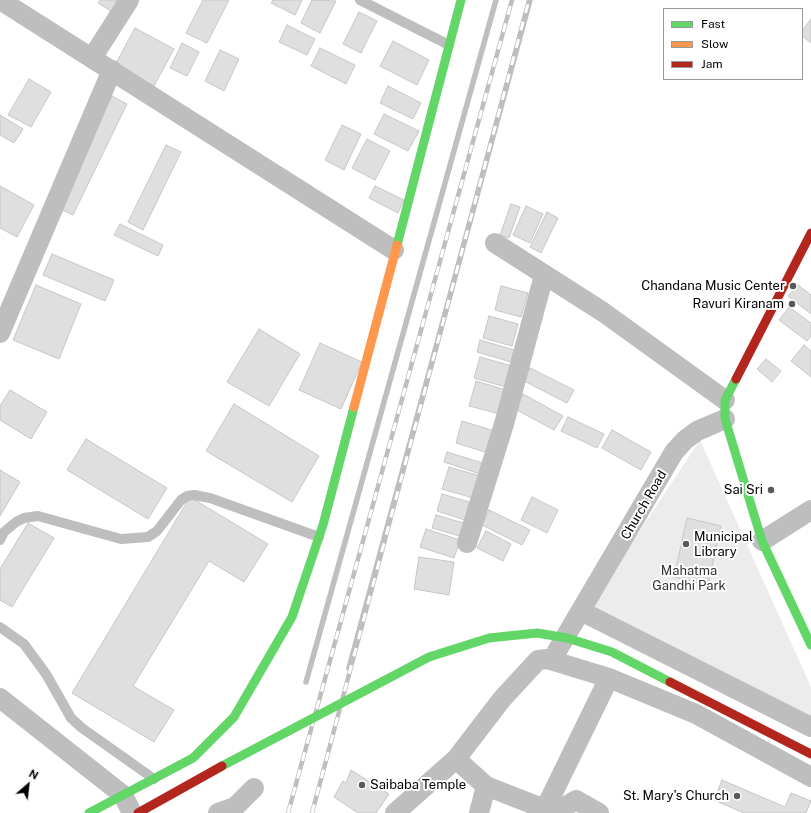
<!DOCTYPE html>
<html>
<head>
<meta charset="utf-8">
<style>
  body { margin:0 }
  #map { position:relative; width:811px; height:813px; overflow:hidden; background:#fff; font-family:"Public Sans",sans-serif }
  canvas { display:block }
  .legend { position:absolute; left:663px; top:8px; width:140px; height:72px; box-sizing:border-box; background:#fff; border:1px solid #999; margin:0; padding:5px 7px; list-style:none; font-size:12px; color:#000 }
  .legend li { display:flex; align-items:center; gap:8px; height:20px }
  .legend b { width:20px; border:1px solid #999 }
  .north { position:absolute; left:8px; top:765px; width:40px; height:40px; -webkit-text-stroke:3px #fff; paint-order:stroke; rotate:28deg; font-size:11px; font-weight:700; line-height:16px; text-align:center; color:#000 }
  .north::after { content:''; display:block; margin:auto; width:14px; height:18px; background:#000; clip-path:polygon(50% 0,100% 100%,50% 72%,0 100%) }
</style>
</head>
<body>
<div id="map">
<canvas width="811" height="813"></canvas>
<ul class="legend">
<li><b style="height:5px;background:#63d668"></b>Fast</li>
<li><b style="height:5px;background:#ff974d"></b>Slow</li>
<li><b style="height:5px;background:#b3261e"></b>Jam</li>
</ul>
<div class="north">N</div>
</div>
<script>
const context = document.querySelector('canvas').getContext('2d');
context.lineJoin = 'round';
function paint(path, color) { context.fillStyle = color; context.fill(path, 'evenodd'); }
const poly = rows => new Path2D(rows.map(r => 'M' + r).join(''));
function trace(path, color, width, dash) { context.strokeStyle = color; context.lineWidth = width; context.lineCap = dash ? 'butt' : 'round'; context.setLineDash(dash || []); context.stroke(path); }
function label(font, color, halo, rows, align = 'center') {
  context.font = font + ' "Public Sans",sans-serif'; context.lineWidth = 4; context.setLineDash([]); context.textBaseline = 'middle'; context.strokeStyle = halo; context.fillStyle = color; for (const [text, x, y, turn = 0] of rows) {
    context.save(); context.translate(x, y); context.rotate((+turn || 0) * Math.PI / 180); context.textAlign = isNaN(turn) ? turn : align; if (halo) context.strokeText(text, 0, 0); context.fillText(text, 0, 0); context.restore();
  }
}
paint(poly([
  [700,440,811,687,811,716,591,604]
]), '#ececec');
trace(poly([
  [349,668,530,0],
  [306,682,496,0]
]), '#bfbfbf', 5.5);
const building = poly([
  [100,0,121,0,114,13,98,3,100,0],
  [203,0,229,0,207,43,186,33,203,0],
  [273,0,302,0,295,15,271,3,273,0],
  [312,0,336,1,320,33,301,23,312,0],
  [359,12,377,21,361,53,343,44,359,12],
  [811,19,811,43,802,36,802,31,811,19],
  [287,25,315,39,307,55,279,42,287,25],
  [135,28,174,49,154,86,115,65,135,28],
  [393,41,429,60,417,85,380,66,393,41],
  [182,43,199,52,187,76,170,68,182,43],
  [320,48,355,65,346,84,311,66,320,48],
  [220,50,239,59,224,91,205,81,220,50],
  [29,79,51,92,31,127,8,115,29,79],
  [388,86,421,103,413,119,380,103,388,86],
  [112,96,127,104,73,215,58,208,112,96],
  [384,114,419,131,408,151,374,134,384,114],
  [0,115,23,129,14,143,0,135,0,115],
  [342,125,361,134,344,170,325,160,342,125],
  [367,139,390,151,375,180,352,168,367,139],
  [166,145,181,152,143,230,128,222,166,145],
  [0,186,34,205,17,237,0,228,0,186],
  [375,186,404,200,398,213,369,198,375,186],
  [511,204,520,207,509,238,500,235,511,204],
  [526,206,543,214,530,243,513,235,526,206],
  [547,212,558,218,541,253,530,247,547,212],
  [120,224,163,245,158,256,114,235,120,224],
  [52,254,114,280,105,301,43,275,52,254],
  [36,285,81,304,59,359,13,340,36,285],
  [798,285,811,295,811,314,788,296,798,285],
  [501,286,528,293,521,317,495,310,501,286],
  [789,307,811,323,811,336,807,341,779,320,789,307],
  [489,316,518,324,512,346,483,338,489,316],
  [259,329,300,354,269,406,227,382,259,329],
  [480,340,514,350,511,362,477,352,480,340],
  [320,343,362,362,341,409,299,390,320,343],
  [804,345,811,351,811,377,791,361,804,345],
  [480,357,512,366,506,387,474,378,480,357],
  [766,359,781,371,772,382,757,369,766,359],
  [530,368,574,390,567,403,524,381,530,368],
  [476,381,506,390,500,414,469,406,476,381],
  [10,390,47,412,31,439,0,420,0,406,10,390],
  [523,394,563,416,554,430,515,409,523,394],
  [234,404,319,456,292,502,206,451,234,404],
  [568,417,604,434,597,448,561,431,568,417],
  [462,421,498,432,491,454,456,443,462,421],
  [612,430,651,452,641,470,602,448,612,430],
  [86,439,167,488,148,519,67,470,86,439],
  [447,452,486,464,483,475,444,462,447,452],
  [449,467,480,476,473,498,442,489,449,467],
  [0,470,20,482,0,516,0,470],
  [442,494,473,503,468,521,437,511,442,494],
  [190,497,268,544,244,582,209,561,133,686,174,710,154,742,72,693,190,497],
  [532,497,558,510,547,533,521,520,532,497],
  [489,510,530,530,522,545,482,525,489,510],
  [436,515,467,524,463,537,432,528,436,515],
  [687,518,721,526,708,585,674,577,687,518],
  [28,523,54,538,12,607,0,600,0,569,28,523],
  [426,529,460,540,454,558,420,547,426,529],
  [486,531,511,544,503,561,477,548,486,531],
  [419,557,454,562,449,595,414,589,419,557],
  [351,770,389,794,376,813,358,813,334,797,343,781,346,783,351,770],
  [722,780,785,807,791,793,811,801,806,813,744,813,714,800,722,780]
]);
paint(building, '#dfdfdf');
trace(building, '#c7c7c7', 1);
trace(poly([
  [360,0,449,45],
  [0,540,4,532,16,522,24,518,38,516,121,539,148,537,157,531,181,500,187,496,194,495,210,498,319,537],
  [0,627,24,644,46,674,71,718,82,728,154,779]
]), '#bebebe', 10);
trace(poly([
  [0,0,394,250],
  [92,58,129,0],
  [495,243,603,312,725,400],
  [0,333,112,70],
  [762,541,811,510],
  [467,543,504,424,544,275],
  [581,611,811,727],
  [557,651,674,452,685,440,697,431,725,419],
  [0,698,123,795,132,813],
  [456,759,486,786,479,813],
  [486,786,545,809,561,809,576,800,599,813],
  [218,813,235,807,254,788],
  [395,813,456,759,502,699,538,660,547,659,609,678,696,714,811,777],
  [550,813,545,809,609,678]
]), '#bebebe', 20);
trace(poly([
  [397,245,461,0],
  [736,379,725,400,725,419,762,541,811,645],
  [89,813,193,758,234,717,292,617,323,525,354,407]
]), '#63d668', 9);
trace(poly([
  [354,407,397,245]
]), '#ff974d', 9);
trace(poly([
  [736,379,811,233]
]), '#b3261e', 9);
const rail = poly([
  [288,813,512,0],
  [312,813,529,0]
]);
trace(rail, '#bebebe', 4.5);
trace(rail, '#fff', 3, [9]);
trace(poly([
  [222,766,429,657,489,638,537,633,567,638,612,652,670,682]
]), '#63d668', 9);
trace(poly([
  [670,682,811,754],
  [138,813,222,766]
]), '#b3261e', 9);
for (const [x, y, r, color] of [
  [793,286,4,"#595959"],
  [792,304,4,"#595959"],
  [771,490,4,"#595959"],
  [686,544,4,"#595959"],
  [362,785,4,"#595959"],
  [737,796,4,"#595959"]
]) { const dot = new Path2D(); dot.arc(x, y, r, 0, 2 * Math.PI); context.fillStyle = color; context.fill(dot); trace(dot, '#fff', 1.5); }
label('13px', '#000', '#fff', [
  ["Chandana Music Center",785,286],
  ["Ravuri Kiranam",784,304],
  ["Sai Sri",763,490],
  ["Municipal",694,537,"left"],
  ["Library",694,552,"left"],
  ["Saibaba Temple",370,785,"left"],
  ["St. Mary's Church",729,796]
], 'right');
label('13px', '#000', '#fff', [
  ["Church Road",644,505,-60]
]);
label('13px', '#333', '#fff', [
  ["Mahatma",689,571],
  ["Gandhi Park",689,586]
]);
</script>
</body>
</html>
